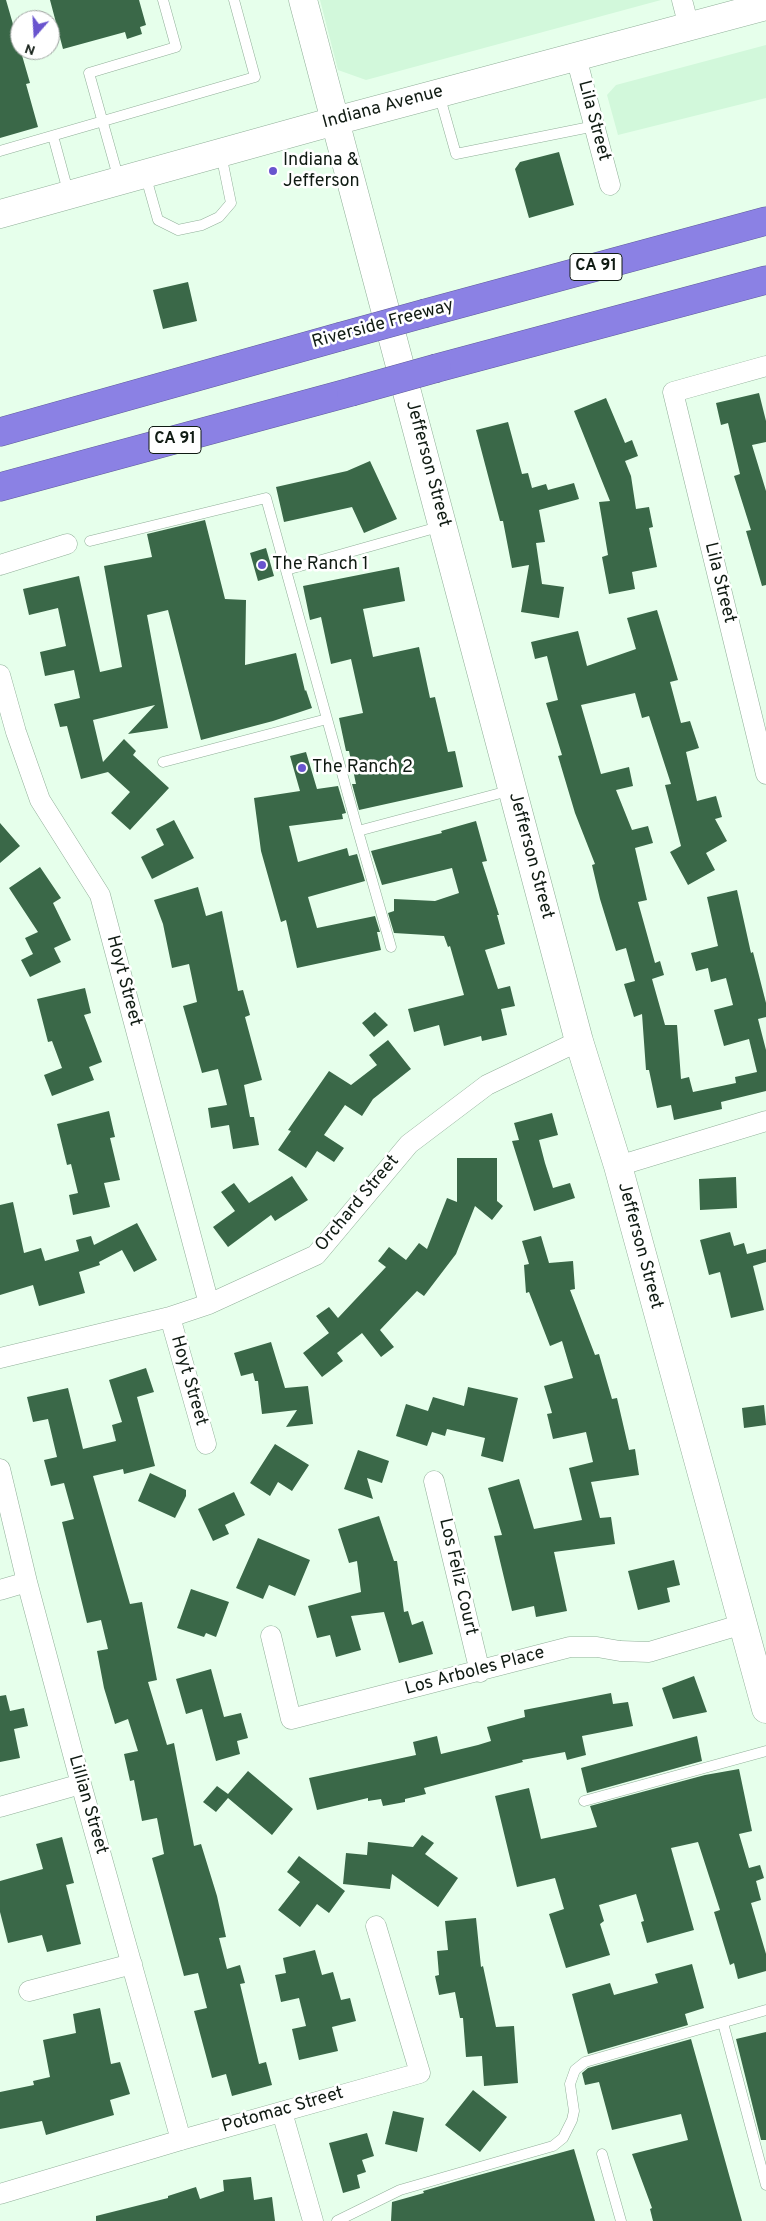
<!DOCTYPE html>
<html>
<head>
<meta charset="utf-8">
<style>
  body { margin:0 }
  #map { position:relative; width:766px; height:2221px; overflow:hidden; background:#e6ffeb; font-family:Overpass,sans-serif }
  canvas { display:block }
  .north { position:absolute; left:10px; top:10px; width:50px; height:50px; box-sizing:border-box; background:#fff; border:1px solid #9fa4a1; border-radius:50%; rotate:199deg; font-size:14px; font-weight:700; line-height:20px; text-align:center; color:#101b13 }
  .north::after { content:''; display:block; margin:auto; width:18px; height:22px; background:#6954ce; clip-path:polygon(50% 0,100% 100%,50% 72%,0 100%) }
</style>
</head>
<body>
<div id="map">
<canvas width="766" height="2221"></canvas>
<div class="north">N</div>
</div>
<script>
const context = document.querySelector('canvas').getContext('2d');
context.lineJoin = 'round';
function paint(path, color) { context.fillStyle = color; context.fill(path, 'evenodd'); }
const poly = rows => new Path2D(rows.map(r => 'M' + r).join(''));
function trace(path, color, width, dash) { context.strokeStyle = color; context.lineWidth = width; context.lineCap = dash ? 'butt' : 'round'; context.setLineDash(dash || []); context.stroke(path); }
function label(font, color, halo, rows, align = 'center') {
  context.font = font + ' Overpass,sans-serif'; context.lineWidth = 5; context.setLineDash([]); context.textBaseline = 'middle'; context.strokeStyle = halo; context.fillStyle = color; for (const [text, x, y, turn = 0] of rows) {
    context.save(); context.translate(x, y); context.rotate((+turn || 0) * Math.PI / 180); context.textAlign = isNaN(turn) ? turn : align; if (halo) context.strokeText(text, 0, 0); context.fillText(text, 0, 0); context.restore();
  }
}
paint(poly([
  [320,0,661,0,366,80,338,70],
  [766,45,766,98,618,135,607,95,616,85]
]), '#d2f8db');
paint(poly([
  [0,0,6,0,30,83,26,84,38,127,0,138],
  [50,0,139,0,146,25,140,27,142,34,127,39,125,32,63,49],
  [559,152,574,205,529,218,515,169,520,162],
  [188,282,197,321,163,329,153,290],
  [759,393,766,421,766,442,752,445,766,491,766,585,762,586,746,531,751,530,734,476,740,474,728,423,721,425,716,403],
  [606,398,625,443,632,440,638,456,625,461,631,476,636,509,649,507,653,527,649,528,657,567,632,572,635,589,609,594,602,557,608,555,599,502,610,501,574,411],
  [508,422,522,474,528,473,532,488,546,484,548,490,574,483,579,499,539,510,545,542,536,543,542,584,564,587,559,618,521,612,529,565,512,568,503,521,500,521,476,430],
  [370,461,397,519,364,533,352,507,284,522,276,487,347,471],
  [205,520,225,599,246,600,245,665,296,653,305,691,306,690,312,708,273,721,201,740,168,610,147,615,168,728,128,734,155,705,93,720,103,762,124,739,136,751,133,755,169,788,130,830,111,813,130,792,108,772,81,779,67,726,60,727,54,704,80,698,74,670,45,676,40,652,66,646,58,608,29,615,23,589,79,576,100,672,122,667,104,566,152,557,147,534],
  [266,548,274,576,258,581,250,553],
  [399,567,405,601,363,609,373,657,419,647,430,698,435,697,448,752,455,751,463,787,359,810,352,784,356,784,349,751,346,751,339,718,363,713,351,659,331,664,321,617,310,620,303,586],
  [657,610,678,680,670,682,681,723,690,721,699,748,686,752,697,801,716,796,722,817,715,819,727,841,706,853,715,870,688,885,670,852,681,846,665,785,671,784,649,716,642,718,635,693,581,705,601,774,629,767,633,786,616,790,632,830,648,826,653,843,635,848,647,900,638,902,655,963,660,961,664,975,652,979,665,1025,677,1025,681,1079,689,1077,693,1092,736,1083,735,1077,757,1072,749,1039,724,1046,714,1010,733,1005,726,978,711,982,708,968,696,971,691,953,718,946,707,897,737,890,751,953,753,952,766,1003,766,1017,758,1019,766,1050,766,1091,721,1102,722,1109,674,1120,671,1105,657,1108,649,1070,646,1070,642,1014,634,1017,624,984,635,981,626,948,616,951,600,899,592,865,595,864,575,813,558,756,562,755,546,703,558,700,547,656,535,659,531,642,578,631,587,666,636,649,627,618],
  [306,752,317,789,338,786,346,813,342,814,343,819,289,826,298,862,347,848,349,856,357,854,365,881,308,897,317,928,375,916,380,932,377,932,381,950,297,968,286,920,281,922,261,851,254,798,300,791,290,756],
  [174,820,194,858,152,879,141,857,164,845,156,829],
  [476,821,487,861,482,862,499,915,497,915,505,944,485,950,498,989,510,986,515,1006,501,1009,507,1035,482,1041,481,1036,444,1046,439,1025,414,1032,408,1009,464,995,450,946,448,947,444,936,394,933,388,913,394,911,394,899,435,901,459,893,452,868,382,885,371,851,442,833,441,831],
  [0,823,20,846,0,863],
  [40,867,61,898,53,903,71,940,54,948,61,962,30,977,21,960,33,954,25,938,38,932,9,888],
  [198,887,206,916,222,911,238,991,243,990,250,1015,245,1017,262,1080,244,1085,250,1117,254,1117,259,1145,233,1149,229,1125,211,1128,208,1108,227,1105,218,1069,202,1073,183,1006,197,1002,189,964,172,968,163,924,154,900],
  [85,988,91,1013,84,1015,102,1062,89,1067,94,1080,52,1096,44,1075,62,1068,52,1041,48,1042,37,999],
  [375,1012,388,1025,374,1037,362,1023],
  [388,1040,411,1069,373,1099,362,1116,345,1105,324,1135,344,1148,334,1162,317,1151,306,1168,278,1150,291,1131,288,1130,329,1071,351,1085,377,1065,369,1055],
  [109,1111,115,1137,110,1138,120,1180,104,1183,110,1207,73,1215,69,1195,78,1193,71,1164,67,1165,57,1124],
  [552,1113,558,1135,539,1140,545,1163,553,1188,570,1183,575,1198,534,1211,512,1141,519,1140,514,1123],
  [457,1158,497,1158,497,1201,503,1206,492,1220,475,1206,456,1254,424,1296,417,1291,380,1330,394,1347,381,1357,362,1333,337,1353,343,1361,322,1377,303,1353,329,1333,316,1316,329,1307,338,1318,386,1267,378,1261,389,1247,406,1260,419,1243,427,1249,447,1198,457,1202],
  [292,1176,308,1200,275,1221,271,1215,228,1247,213,1227,235,1211,221,1192,234,1183,249,1203],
  [736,1177,737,1208,700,1210,699,1179],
  [13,1202,24,1253,41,1248,45,1261,79,1251,76,1240,91,1236,94,1245,137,1223,157,1260,134,1272,122,1250,99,1262,100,1265,79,1272,85,1293,39,1306,33,1285,0,1295,0,1205],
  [730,1232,734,1246,744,1243,747,1254,766,1249,766,1262,753,1266,764,1310,731,1318,720,1272,709,1275,700,1240],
  [541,1236,549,1263,573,1261,575,1289,570,1290,595,1355,599,1354,612,1399,617,1398,629,1450,635,1449,639,1475,591,1482,600,1518,611,1517,615,1544,554,1552,567,1611,536,1617,534,1606,512,1611,494,1536,502,1535,488,1488,519,1479,534,1529,582,1520,569,1468,593,1462,586,1432,553,1439,547,1414,552,1413,544,1386,573,1378,562,1341,550,1346,529,1292,526,1293,524,1265,529,1264,522,1241],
  [271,1342,285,1388,308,1386,313,1424,286,1427,297,1410,262,1414,258,1381,255,1381,253,1373,241,1376,234,1353],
  [146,1368,154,1392,137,1397,155,1466,124,1474,123,1469,93,1476,130,1604,142,1602,157,1680,148,1682,167,1745,174,1743,194,1846,201,1844,217,1896,226,1937,219,1938,227,1969,240,1965,245,1983,240,1984,259,2064,266,2062,272,2085,232,2096,226,2074,212,2078,194,2011,207,2008,198,1973,184,1976,152,1858,164,1854,157,1818,142,1821,134,1780,130,1781,124,1754,138,1751,128,1719,115,1724,104,1688,97,1651,108,1649,101,1620,87,1623,62,1522,74,1519,64,1483,51,1486,44,1460,57,1457,48,1419,33,1422,27,1397,68,1388,83,1449,116,1441,112,1425,122,1422,109,1380],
  [468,1387,518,1398,503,1462,481,1456,485,1438,447,1429,445,1436,432,1432,427,1446,396,1436,406,1404,428,1411,433,1397,464,1406],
  [764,1405,766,1425,744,1428,742,1408],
  [275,1444,309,1465,292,1491,278,1482,270,1496,250,1483],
  [358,1450,389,1461,382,1483,367,1478,373,1499,344,1489],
  [150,1473,186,1490,186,1496,175,1518,138,1501],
  [234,1492,245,1515,225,1525,229,1534,213,1541,198,1509],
  [379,1516,394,1561,397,1561,404,1612,408,1611,412,1625,423,1621,433,1654,399,1663,384,1612,351,1616,361,1650,336,1657,330,1635,317,1638,308,1606,361,1592,357,1561,349,1563,338,1529],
  [258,1538,310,1560,295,1596,269,1585,263,1599,236,1588],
  [674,1560,680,1585,667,1588,670,1602,638,1610,628,1571],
  [191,1589,229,1602,216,1637,206,1633,204,1637,177,1628],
  [211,1669,224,1717,241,1713,248,1738,237,1741,240,1754,216,1761,202,1709,186,1714,176,1679],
  [694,1676,707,1712,673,1719,662,1688],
  [611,1693,613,1704,628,1702,633,1726,582,1736,586,1755,567,1760,565,1752,522,1760,523,1762,424,1788,426,1794,405,1799,405,1802,383,1806,381,1799,368,1801,368,1798,317,1810,309,1778,416,1755,413,1742,437,1736,441,1754,478,1745,491,1741,487,1727,525,1717,524,1710],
  [6,1695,10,1711,24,1708,28,1726,14,1729,20,1758,0,1762,0,1696],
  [697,1736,702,1761,587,1793,581,1768],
  [739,1769,752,1831,739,1834,749,1868,760,1865,764,1878,756,1881,761,1900,751,1903,766,1954,766,1971,738,1979,734,1963,730,1965,714,1912,720,1910,698,1842,671,1848,694,1930,647,1943,641,1922,644,1921,636,1894,599,1905,604,1921,600,1924,610,1955,566,1968,549,1914,564,1909,555,1878,517,1887,495,1796,529,1788,541,1839,597,1827,590,1806,705,1775],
  [248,1771,293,1809,272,1835,228,1798,216,1812,203,1802,217,1786,228,1794],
  [422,1835,434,1843,425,1854,458,1878,438,1907,392,1874,390,1889,343,1884,346,1853,367,1855,368,1842,413,1847],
  [62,1837,74,1883,66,1885,81,1944,47,1952,42,1935,8,1943,0,1912,0,1881,43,1869,36,1844],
  [299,1856,345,1891,329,1913,317,1904,300,1927,278,1910,300,1882,287,1872],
  [476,1918,481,1967,483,1966,496,2027,514,2026,518,2083,484,2086,482,2056,466,2057,463,2018,460,2018,455,1992,439,1995,435,1976,439,1975,437,1951,448,1950,445,1921],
  [315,1950,322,1975,333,1972,341,2000,350,1998,356,2021,332,2027,338,2051,299,2060,292,2029,306,2026,299,1998,281,2002,275,1975,286,1973,283,1958],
  [692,1964,704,2008,685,2014,688,2025,588,2054,572,1994,610,1983,614,1995,658,1983,655,1974],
  [100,2008,111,2064,120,2062,130,2094,110,2100,114,2115,46,2135,42,2121,0,2129,0,2092,34,2085,33,2081,50,2077,43,2040,76,2033,73,2014],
  [766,2032,766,2140,761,2140,736,2039],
  [691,2039,742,2221,653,2221,650,2209,652,2208,632,2154,688,2140,681,2114,612,2130,599,2082,585,2085,582,2073,588,2068],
  [473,2090,507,2117,480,2152,445,2125],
  [393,2111,424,2118,417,2152,385,2144],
  [367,2133,374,2156,362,2160,366,2172,357,2175,360,2188,343,2193,329,2143],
  [574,2149,595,2221,391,2221,392,2202,424,2193,423,2191,468,2178],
  [251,2177,254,2200,272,2197,275,2221,96,2221,96,2216,168,2198,168,2196,196,2187,200,2199,224,2191,223,2180]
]), '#3a6848');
const lane = poly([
  [439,94,456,154,595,126],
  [53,136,69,195],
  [0,151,255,77,234,0],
  [145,174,158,220,178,230,202,225,219,217,231,203,221,154],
  [119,180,89,73,176,47,163,0],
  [90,541,266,498,358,831,512,790],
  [286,570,442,526],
  [163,762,327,719],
  [358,831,391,947],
  [584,1801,766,1751],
  [723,2023,766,2185],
  [602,2154,621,2221],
  [337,2221,400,2190,553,2146,563,2138,572,2120,574,2111,570,2084,575,2070,585,2062,766,2010]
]);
const street = poly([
  [682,0,689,27],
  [576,57,610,185],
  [766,366,673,392,766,774],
  [0,565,67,544],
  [0,675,16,732,40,800,100,895,209,1304],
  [618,1166,766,1121],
  [170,1317,206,1444],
  [0,1358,170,1317,209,1304,316,1255,409,1144,487,1085,579,1041],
  [0,1469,27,1582,81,1784,181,2140],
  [434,1481,480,1672],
  [0,1590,27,1582],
  [271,1636,291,1719,570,1647,597,1647,620,1651,649,1652,743,1624],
  [0,1807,81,1784],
  [29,1991,132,1964],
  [282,2112,313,2221],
  [0,2194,181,2140,420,2073,376,1926]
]);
const secondary = poly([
  [303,0,579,1041,618,1166,766,1709],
  [0,214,335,121,766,6]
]);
const highway = poly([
  [426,313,766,221],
  [437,368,766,280],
  [0,432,339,337],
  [0,487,351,392]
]);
trace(lane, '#91af99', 11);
trace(street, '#91af99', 21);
trace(secondary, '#91af99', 29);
trace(highway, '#605d9b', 29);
trace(lane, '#fff', 10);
trace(street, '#fff', 20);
trace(secondary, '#fff', 28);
trace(highway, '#8b81e4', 28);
const highwayBridge = poly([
  [339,337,426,313],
  [351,392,437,368]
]);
trace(highwayBridge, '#605d9b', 29, []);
trace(highwayBridge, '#8b81e4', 28);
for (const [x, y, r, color] of [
  [273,171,5,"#6954ce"],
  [262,565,5,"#6954ce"],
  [302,768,5,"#6954ce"]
]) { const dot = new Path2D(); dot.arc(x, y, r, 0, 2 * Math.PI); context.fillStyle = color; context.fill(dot); trace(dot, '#fff', 2); }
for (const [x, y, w] of [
  [596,267,52],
  [175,440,52]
]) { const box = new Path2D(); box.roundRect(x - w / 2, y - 13.5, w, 27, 4); context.fillStyle = '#fff'; context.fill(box); trace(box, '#101b13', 1); }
label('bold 16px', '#101b13', null, [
  ["CA 91",596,267],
  ["CA 91",175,440]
]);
label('18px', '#101b13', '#fff', [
  ["Indiana Avenue",383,108,-15],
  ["Lila Street",593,121,75],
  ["Riverside Freeway",383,325,-15],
  ["Jefferson Street",427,464,75],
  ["Lila Street",719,583,76],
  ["Jefferson Street",530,856,75],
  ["Hoyt Street",123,981,75],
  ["Orchard Street",358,1204,-50],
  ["Jefferson Street",639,1246,75],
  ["Hoyt Street",188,1381,74],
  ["Los Feliz Court",457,1577,77],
  ["Los Arboles Place",475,1672,-15],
  ["Lillian Street",87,1805,74],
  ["Potomac Street",283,2111,-16]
]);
label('18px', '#101b13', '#fff', [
  ["Indiana &",283,161],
  ["Jefferson",283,182],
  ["The Ranch 1",272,565],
  ["The Ranch 2",312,768]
], 'left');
</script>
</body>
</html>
